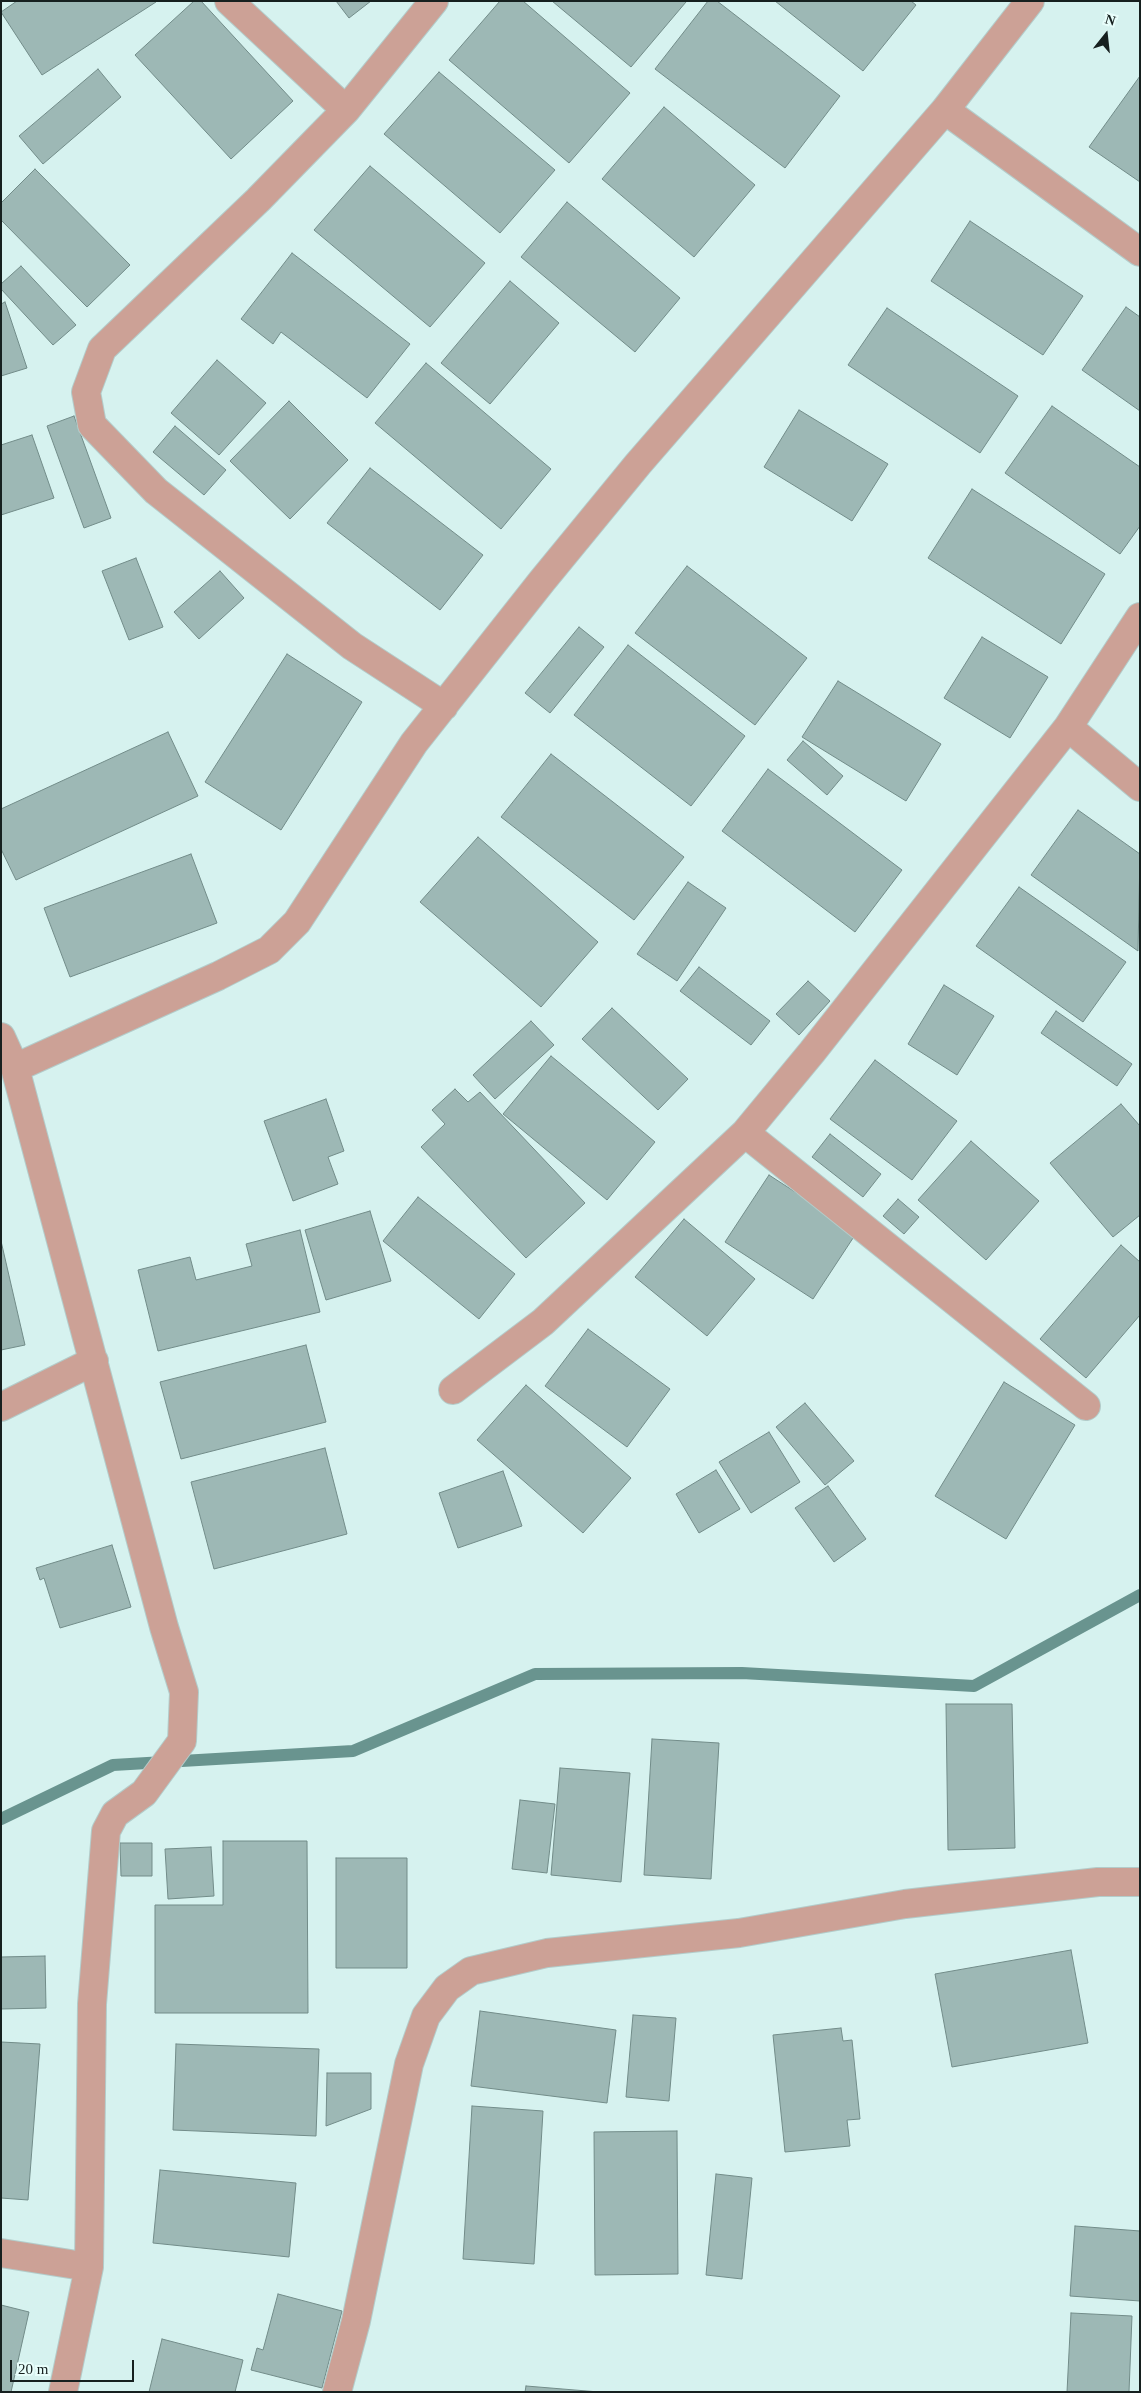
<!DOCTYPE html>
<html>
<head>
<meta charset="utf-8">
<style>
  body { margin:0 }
  #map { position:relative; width:1141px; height:2393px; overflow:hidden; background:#d6f2ef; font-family:Georgia,serif }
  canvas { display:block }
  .frame { position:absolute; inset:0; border:2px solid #16201f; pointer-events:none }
  .north { position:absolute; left:1081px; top:10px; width:50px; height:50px; -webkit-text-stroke:4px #e8fefb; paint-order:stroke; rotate:16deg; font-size:14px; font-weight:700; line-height:20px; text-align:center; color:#16201f }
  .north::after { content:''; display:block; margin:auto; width:18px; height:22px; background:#16201f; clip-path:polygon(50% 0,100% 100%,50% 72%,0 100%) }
  .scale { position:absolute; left:10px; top:2360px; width:124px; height:22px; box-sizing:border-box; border:2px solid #16201f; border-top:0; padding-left:6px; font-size:15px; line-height:18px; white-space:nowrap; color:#16201f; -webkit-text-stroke:4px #e8fefb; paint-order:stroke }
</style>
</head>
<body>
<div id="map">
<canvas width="1141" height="2393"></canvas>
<div class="frame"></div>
<div class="north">N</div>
<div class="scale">20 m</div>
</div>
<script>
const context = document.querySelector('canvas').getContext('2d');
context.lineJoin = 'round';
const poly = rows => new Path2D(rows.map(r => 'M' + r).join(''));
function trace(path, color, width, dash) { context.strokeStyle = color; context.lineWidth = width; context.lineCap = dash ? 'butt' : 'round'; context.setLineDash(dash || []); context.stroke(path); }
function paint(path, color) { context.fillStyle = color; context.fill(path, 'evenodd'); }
trace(poly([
  [1,1819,113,1765,353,1751,535,1674,742,1673,974,1686,1140,1595]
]), '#69948f', 12);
const building = poly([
  [17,1,156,1,156,2,42,75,1,12,17,1],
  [194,1,201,1,293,101,231,159,135,55,194,1],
  [336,1,371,1,349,18,336,1],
  [500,1,523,1,630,93,569,163,449,60,500,1],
  [552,1,684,1,686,2,631,67,552,1],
  [708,1,717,1,840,96,785,168,655,69,708,1],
  [775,1,911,1,916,5,863,71,775,1],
  [98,69,121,97,43,164,19,136,98,69],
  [439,72,555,170,500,233,384,134,439,72],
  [1140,76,1140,182,1089,147,1140,76],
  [664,107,755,185,694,257,602,179,664,107],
  [370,166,485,263,430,327,314,230,370,166],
  [35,169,130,265,87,307,1,220,1,203,35,169],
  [567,202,680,298,635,352,521,257,567,202],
  [970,221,1083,296,1043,355,931,281,970,221],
  [292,253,410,344,367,398,281,332,273,344,241,319,292,253],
  [21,266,76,325,53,345,1,289,1,284,21,266],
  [510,281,559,323,490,404,441,363,510,281],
  [5,302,27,368,1,376,1,304,5,302],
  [1126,307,1140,317,1140,411,1082,370,1126,307],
  [887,308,1018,396,980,453,848,365,887,308],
  [217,360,266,403,219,455,171,413,217,360],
  [426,363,551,469,501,529,375,423,426,363],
  [289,401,348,460,290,519,230,461,289,401],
  [1052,406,1140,467,1140,526,1120,554,1005,473,1052,406],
  [799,410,888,464,852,521,764,467,799,410],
  [74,416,111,518,84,528,47,426,74,416],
  [175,426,226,470,204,495,153,452,175,426],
  [32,435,54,498,1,515,1,445,32,435],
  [370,468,483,555,440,610,327,523,370,468],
  [972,489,1105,574,1061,644,928,558,972,489],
  [136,558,163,627,129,640,102,571,136,558],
  [687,566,807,658,755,725,635,633,687,566],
  [220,571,244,598,199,639,174,612,220,571],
  [579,627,604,647,550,713,525,693,579,627],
  [982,637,1048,677,1010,738,944,698,982,637],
  [628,645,745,736,691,806,574,715,628,645],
  [287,654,362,702,281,830,205,782,287,654],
  [838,681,941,744,906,801,802,737,838,681],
  [168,732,198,796,16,880,1,849,1,809,168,732],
  [803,741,843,776,827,795,787,760,803,741],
  [551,754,684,857,634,920,501,817,551,754],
  [768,769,902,870,855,932,722,831,768,769],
  [1078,810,1140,854,1138,951,1031,875,1078,810],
  [478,837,598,942,541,1007,420,902,478,837],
  [191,854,217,923,70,977,44,908,191,854],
  [688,882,726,908,677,981,637,954,688,882],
  [1019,887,1126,962,1083,1022,976,946,1019,887],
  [699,967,770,1021,751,1045,680,991,699,967],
  [808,981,830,1001,799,1035,776,1014,808,981],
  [944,985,994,1016,957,1075,908,1044,944,985],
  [612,1008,688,1079,658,1110,582,1039,612,1008],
  [1056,1011,1132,1064,1117,1086,1041,1033,1056,1011],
  [531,1021,554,1045,495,1099,473,1075,531,1021],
  [551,1056,655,1142,607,1200,503,1114,551,1056],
  [875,1060,957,1121,912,1180,830,1119,875,1060],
  [455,1089,468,1102,480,1092,585,1203,526,1258,421,1147,445,1124,432,1110,455,1089],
  [326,1099,344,1151,328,1157,338,1184,293,1201,264,1121,326,1099],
  [1121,1104,1140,1126,1140,1215,1113,1237,1050,1163,1121,1104],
  [830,1134,881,1174,863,1197,812,1157,830,1134],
  [971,1141,1039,1201,986,1260,918,1200,971,1141],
  [769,1175,857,1232,813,1299,725,1242,769,1175],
  [418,1197,515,1274,479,1319,383,1241,418,1197],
  [898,1199,919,1217,904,1234,883,1216,898,1199],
  [370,1211,391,1281,326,1300,305,1230,370,1211],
  [684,1219,755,1279,707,1336,635,1277,684,1219],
  [300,1230,320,1312,158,1351,138,1270,190,1257,196,1280,252,1266,246,1244,300,1230],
  [1,1241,25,1345,1,1350,1,1241],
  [1121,1245,1140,1262,1140,1315,1086,1378,1040,1339,1121,1245],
  [588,1329,670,1389,627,1447,545,1386,588,1329],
  [306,1345,326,1422,181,1459,160,1382,306,1345],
  [1004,1382,1075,1425,1006,1539,935,1496,1004,1382],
  [526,1385,631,1478,583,1533,477,1440,526,1385],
  [805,1403,854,1461,825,1485,776,1427,805,1403],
  [769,1432,800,1482,751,1513,719,1462,769,1432],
  [325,1448,347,1534,214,1569,191,1482,325,1448],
  [716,1470,740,1509,699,1533,676,1494,716,1470],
  [503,1471,522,1526,458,1548,439,1493,503,1471],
  [828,1486,866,1539,834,1562,795,1508,828,1486],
  [112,1545,131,1607,60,1628,44,1578,40,1580,36,1568,112,1545],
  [946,1704,1012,1704,1015,1848,948,1850,946,1704],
  [652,1739,719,1743,711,1879,644,1875,652,1739],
  [560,1768,630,1773,621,1882,551,1875,560,1768],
  [520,1800,555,1804,547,1873,512,1869,520,1800],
  [223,1841,307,1841,308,2013,155,2013,155,1905,223,1905,223,1841],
  [120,1843,152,1843,152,1876,121,1876,120,1843],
  [211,1847,214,1896,168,1899,165,1849,211,1847],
  [336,1858,407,1858,407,1968,336,1968,336,1858],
  [1071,1950,1088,2043,952,2067,935,1974,1071,1950],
  [45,1956,46,2008,1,2009,1,1957,45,1956],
  [480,2011,616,2030,607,2103,471,2086,480,2011],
  [633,2015,676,2018,669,2101,626,2097,633,2015],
  [841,2028,843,2041,852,2040,860,2119,847,2120,850,2146,785,2152,773,2035,841,2028],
  [1,2042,40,2044,28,2200,1,2198,1,2042],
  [176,2044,319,2049,316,2136,173,2130,176,2044],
  [327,2073,371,2073,371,2109,326,2126,327,2073],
  [472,2106,543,2111,534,2264,463,2259,472,2106],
  [677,2131,678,2274,595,2275,594,2132,677,2131],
  [160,2170,296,2183,289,2257,153,2243,160,2170],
  [716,2174,752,2178,742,2279,706,2275,716,2174],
  [1075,2226,1140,2231,1140,2301,1070,2296,1075,2226],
  [278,2294,342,2311,322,2388,251,2370,257,2348,263,2350,278,2294],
  [1,2305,29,2312,11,2392,1,2392,1,2305],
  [1071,2313,1132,2316,1129,2392,1067,2392,1071,2313],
  [162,2339,243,2360,235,2392,149,2392,162,2339],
  [526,2386,599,2392,525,2392,526,2386]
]);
paint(building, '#9db8b5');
trace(building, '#728c89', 1);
const street = poly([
  [229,1,346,110],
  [434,1,346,110,258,200,102,349,86,392,92,425,156,491,352,646,444,706],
  [945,110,1140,252],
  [1068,727,1140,787],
  [1,1037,15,1068,164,1627,184,1692,182,1741,144,1793,115,1814,106,1831,92,2004,89,2267,63,2392],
  [15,1068,218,976,269,950,297,922,414,743,542,581,638,464,945,110,1030,1],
  [745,1133,1086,1406],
  [453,1390,543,1322,745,1133,812,1052,1068,727,1140,617],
  [1,1407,94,1361],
  [1,2253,89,2267],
  [337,2392,356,2321,409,2064,426,2016,447,1988,471,1971,547,1953,739,1933,905,1904,1098,1882,1140,1882]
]);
trace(street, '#b3ccca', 30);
trace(street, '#cca196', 28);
</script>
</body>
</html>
